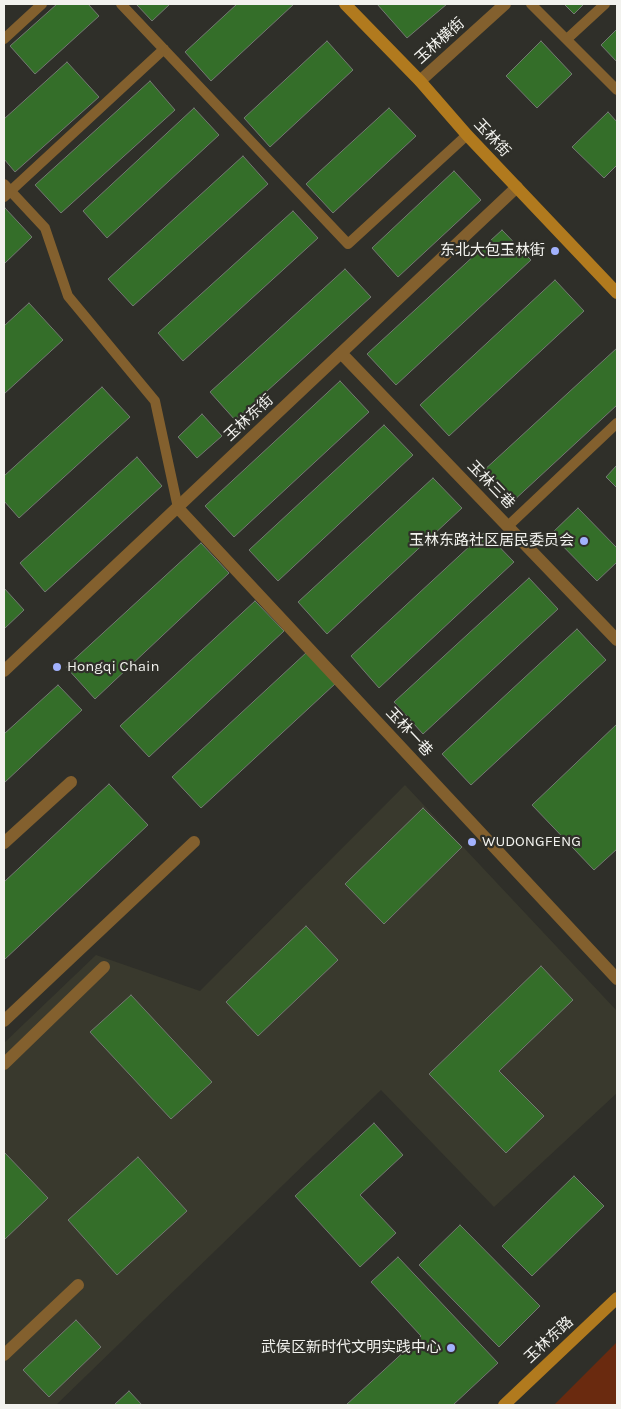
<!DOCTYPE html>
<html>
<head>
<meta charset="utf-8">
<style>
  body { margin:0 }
  #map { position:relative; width:621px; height:1409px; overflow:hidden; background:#2f2f29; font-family:Karla,sans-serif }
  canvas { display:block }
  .frame { position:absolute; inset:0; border:5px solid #f2f2ee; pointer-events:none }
</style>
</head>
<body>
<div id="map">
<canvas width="621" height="1409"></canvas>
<div class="frame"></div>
</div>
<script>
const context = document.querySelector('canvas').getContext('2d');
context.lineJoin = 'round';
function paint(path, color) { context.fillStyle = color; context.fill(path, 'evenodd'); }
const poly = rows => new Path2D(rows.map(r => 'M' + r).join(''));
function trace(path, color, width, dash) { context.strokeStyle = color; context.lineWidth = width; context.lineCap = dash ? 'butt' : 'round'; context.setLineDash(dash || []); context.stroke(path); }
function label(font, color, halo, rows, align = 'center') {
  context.font = font + ' Karla,"Noto Sans SC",sans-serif'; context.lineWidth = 4.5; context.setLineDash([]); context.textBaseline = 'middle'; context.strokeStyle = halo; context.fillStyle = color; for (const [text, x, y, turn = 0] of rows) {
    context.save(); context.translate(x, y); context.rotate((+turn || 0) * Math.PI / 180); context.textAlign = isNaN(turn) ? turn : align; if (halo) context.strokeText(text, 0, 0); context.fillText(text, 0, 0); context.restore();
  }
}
paint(poly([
  [405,785,617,1011,617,1093,494,1207,381,1090,56,1405,4,1405,4,1043,96,955,200,991]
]), '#39392d');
paint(poly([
  [617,1342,617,1405,554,1405]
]), '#6a2a0f');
const building = poly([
  [57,4,88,4,99,16,35,74,10,46,57,4],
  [136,4,170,4,152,21,136,4],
  [237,4,294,4,211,81,185,52,237,4],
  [377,4,447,4,407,38,377,4],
  [564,4,584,4,574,14,564,4],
  [617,29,617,62,601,45,617,29],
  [327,41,353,70,270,147,244,118,327,41],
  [541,41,572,74,537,108,506,76,541,41],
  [67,62,99,97,15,172,4,159,4,119,67,62],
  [150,81,175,110,61,213,35,185,150,81],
  [194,108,219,135,107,238,83,211,194,108],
  [389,108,416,136,333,213,306,184,389,108],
  [608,112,617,122,617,165,604,178,572,147,608,112],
  [243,156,268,184,133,306,108,279,243,156],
  [454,171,481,200,398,277,372,248,454,171],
  [5,208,32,237,4,264,4,209,5,208],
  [293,211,318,238,183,361,158,333,293,211],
  [502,230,531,260,396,385,367,354,502,230],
  [345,269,371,297,235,420,210,392,345,269],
  [555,280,584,311,449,436,420,405,555,280],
  [29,303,63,340,4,394,4,326,29,303],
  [617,348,617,405,511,503,482,472,617,348],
  [340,381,369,412,234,537,205,506,340,381],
  [102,387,130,417,19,518,4,501,4,476,102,387],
  [202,414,222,436,197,458,178,437,202,414],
  [384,425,413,455,278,581,249,550,384,425],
  [137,457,162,486,45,592,20,563,137,457],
  [617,465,617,488,606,477,617,465],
  [433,478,462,508,327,634,298,602,433,478],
  [578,508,617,548,617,562,597,581,551,534,578,508],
  [485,532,514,562,379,688,351,656,485,532],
  [201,543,229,573,95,699,66,667,201,543],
  [529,578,558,609,423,734,394,702,529,578],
  [4,588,24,610,4,629,4,588],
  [255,601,284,631,149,757,120,726,255,601],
  [577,629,606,660,471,785,442,754,577,629],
  [307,652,336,683,201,808,172,777,307,652],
  [58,685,82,710,4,783,4,734,58,685],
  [617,724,617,849,594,870,532,805,617,724],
  [109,784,148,825,4,960,4,882,109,784],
  [423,808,462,847,384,924,345,884,423,808],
  [306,926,338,960,258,1036,226,1002,306,926],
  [541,966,573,1000,499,1071,544,1116,506,1153,429,1074,541,966],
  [131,995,212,1082,171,1119,90,1032,131,995],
  [374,1123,403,1155,360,1195,396,1233,360,1267,295,1196,374,1123],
  [4,1152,48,1198,4,1240,4,1152],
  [138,1157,187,1211,117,1275,68,1220,138,1157],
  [574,1176,604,1206,532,1276,502,1246,574,1176],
  [460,1225,540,1306,499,1347,419,1265,460,1225],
  [398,1257,498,1363,453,1405,346,1405,421,1336,371,1282,398,1257],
  [76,1320,101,1347,49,1397,23,1370,76,1320],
  [129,1391,142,1405,114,1405,129,1391]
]);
paint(building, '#346e29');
trace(building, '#747973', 1);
trace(poly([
  [121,4,348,244,467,135],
  [531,4,617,90],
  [4,39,42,4],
  [567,39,605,4],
  [4,184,45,228,68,296,155,401,178,508],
  [4,197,164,49],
  [508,526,617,423]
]), '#83602e', 10);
trace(poly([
  [420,81,505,4],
  [341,353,617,640],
  [178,508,617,979],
  [4,671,517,187],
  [4,843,71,782],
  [4,1021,194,842],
  [4,1064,104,967],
  [4,1355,78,1285]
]), '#83602e', 12);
trace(poly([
  [345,4,420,81,467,135,617,293],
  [504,1405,617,1298]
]), '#b17a1e', 12);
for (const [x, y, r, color] of [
  [555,251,5,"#a2b2fd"],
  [584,541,5,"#a2b2fd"],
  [57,667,5,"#a2b2fd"],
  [472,842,5,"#a2b2fd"],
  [451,1348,5,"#a2b2fd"]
]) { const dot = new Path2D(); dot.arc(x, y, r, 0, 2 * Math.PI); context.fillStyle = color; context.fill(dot); trace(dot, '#2f2f29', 2); }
label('15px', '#f2f2ee', '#2f2f29', [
  ["玉林横街",440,41,-42],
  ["玉林街",492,138,47],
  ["玉林东街",249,418,-43],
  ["玉林三巷",491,485,46],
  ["玉林一巷",409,732,47],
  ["玉林东路",549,1340,-43]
]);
label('15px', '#f2f2ee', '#2f2f29', [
  ["东北大包玉林街",545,251],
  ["玉林东路社区居民委员会",574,541],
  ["Hongqi Chain",67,667,"left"],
  ["WUDONGFENG",482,842,"left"],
  ["武侯区新时代文明实践中心",441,1348]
], 'right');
</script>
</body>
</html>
